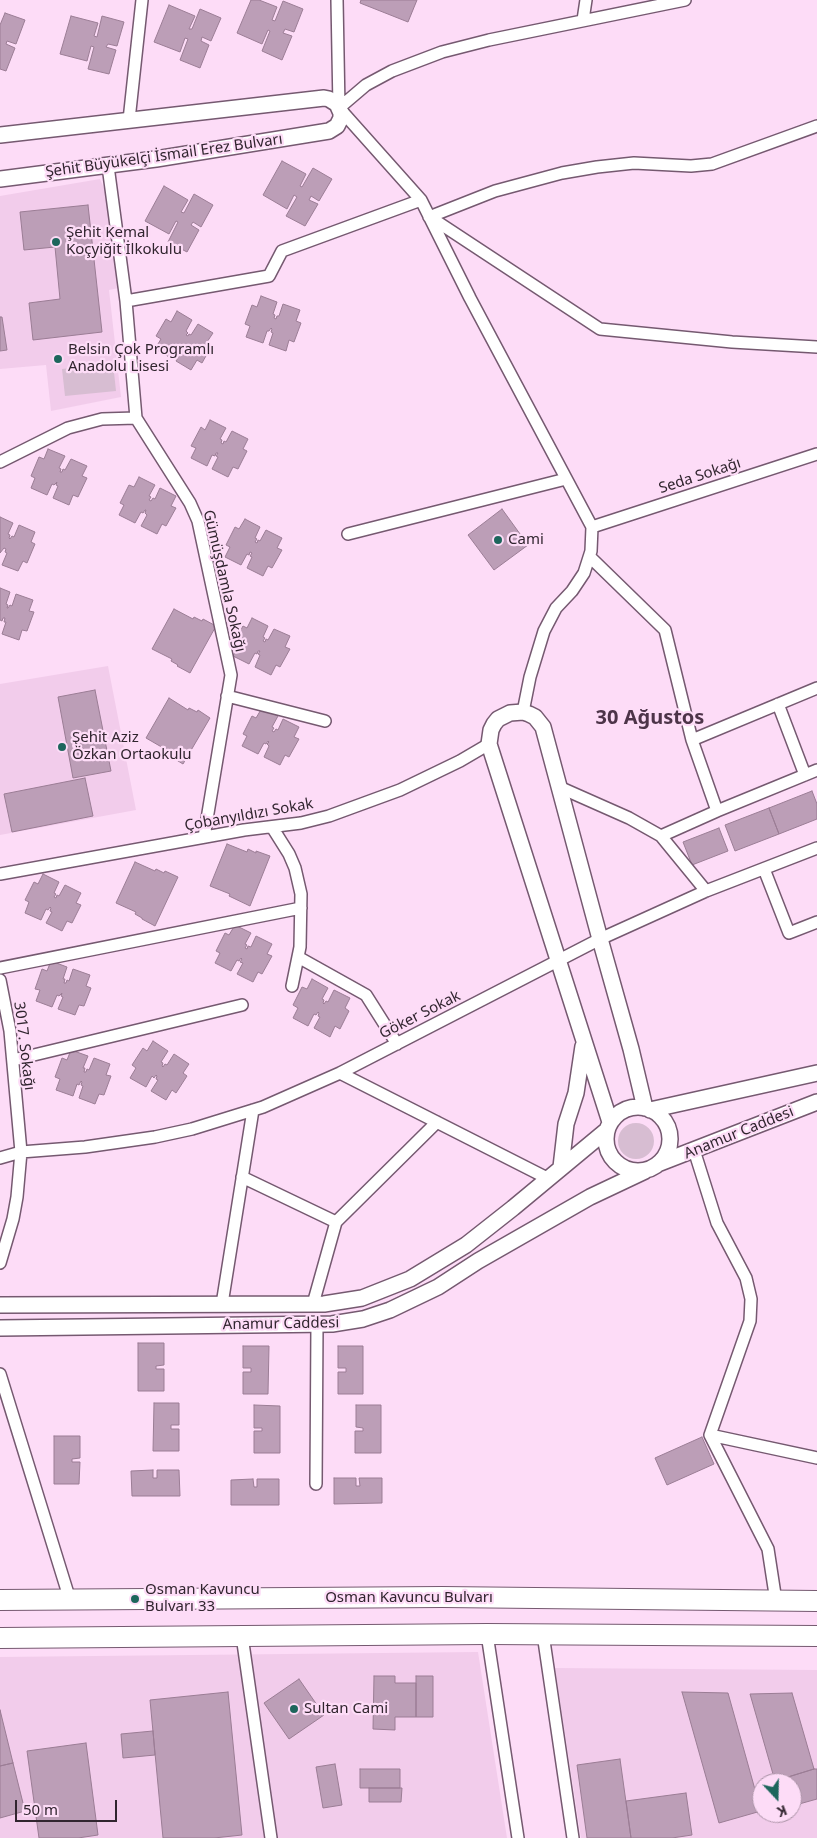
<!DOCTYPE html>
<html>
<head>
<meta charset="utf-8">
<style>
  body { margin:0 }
  #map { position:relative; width:817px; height:1838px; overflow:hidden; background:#fddcf7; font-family:"Noto Sans",sans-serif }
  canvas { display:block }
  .north { position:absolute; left:752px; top:1773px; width:50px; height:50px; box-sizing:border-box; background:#fddcf7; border:1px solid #ab93a7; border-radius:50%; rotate:159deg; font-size:14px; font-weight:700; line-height:20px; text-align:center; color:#31252f }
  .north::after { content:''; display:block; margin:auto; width:18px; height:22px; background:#1d665c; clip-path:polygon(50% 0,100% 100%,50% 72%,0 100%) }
  .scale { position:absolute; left:15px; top:1800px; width:102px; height:22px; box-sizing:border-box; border:2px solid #31252f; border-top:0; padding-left:6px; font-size:15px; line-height:18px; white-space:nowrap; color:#31252f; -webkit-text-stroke:4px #fddcf7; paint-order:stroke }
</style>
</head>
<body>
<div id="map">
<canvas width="817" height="1838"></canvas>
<div class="north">K</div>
<div class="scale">50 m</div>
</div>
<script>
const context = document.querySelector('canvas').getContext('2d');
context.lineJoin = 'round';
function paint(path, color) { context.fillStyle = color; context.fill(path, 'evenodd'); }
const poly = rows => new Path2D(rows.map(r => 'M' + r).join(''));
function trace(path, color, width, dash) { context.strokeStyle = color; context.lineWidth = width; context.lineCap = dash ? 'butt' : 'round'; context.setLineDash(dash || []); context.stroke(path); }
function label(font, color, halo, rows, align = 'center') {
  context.font = font + ' "Noto Sans",sans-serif'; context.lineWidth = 4.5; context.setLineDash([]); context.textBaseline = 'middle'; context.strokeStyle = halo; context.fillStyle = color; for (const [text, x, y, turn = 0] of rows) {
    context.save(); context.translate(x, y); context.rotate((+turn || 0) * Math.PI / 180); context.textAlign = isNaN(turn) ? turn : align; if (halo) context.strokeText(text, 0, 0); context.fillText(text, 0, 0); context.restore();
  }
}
paint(poly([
  [100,179,106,193,119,288,109,290,121,397,51,411,46,365,0,369,0,196],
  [108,666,136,810,0,835,0,684],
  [478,1652,507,1838,0,1838,0,1657],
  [555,1668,817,1670,817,1838,581,1838],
  [762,1783,792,1783,792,1813,762,1813]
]), '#f2cceb');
paint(poly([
  [113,363,116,391,65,396,62,369],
  '618 1141a18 18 0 1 1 36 0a18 18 0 1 1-36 0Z'
]), '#d7bdd2');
const building = poly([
  [251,0,259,0,277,7,272,20,275,21,283,1,303,9,294,32,285,29,283,33,292,36,282,60,262,51,270,31,268,30,262,44,237,33,251,0],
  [361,0,417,0,408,22,360,3,361,0],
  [169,5,195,16,189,29,192,29,200,9,221,18,211,41,202,37,201,41,209,45,200,68,180,60,188,39,185,38,180,52,154,42,169,5],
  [5,13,25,20,16,44,7,41,6,44,15,48,6,71,0,69,0,25,5,13],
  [71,16,98,23,94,36,97,37,102,16,124,22,117,46,108,44,106,47,116,50,109,74,88,69,94,47,91,46,87,61,60,54,71,16],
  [282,161,306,174,300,186,302,187,313,168,332,179,319,201,311,196,309,200,318,204,305,226,286,216,297,197,294,195,287,209,263,195,282,161],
  [164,186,188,200,181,212,184,213,194,194,213,205,201,227,193,222,191,225,199,230,187,252,168,242,178,222,176,221,169,234,145,221,164,186],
  [88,205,102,332,33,340,29,303,60,299,55,247,24,250,20,212,88,205],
  [261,296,277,302,273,314,275,315,274,318,276,319,277,316,279,316,283,304,300,310,296,321,301,323,294,342,289,340,286,351,269,345,273,333,271,332,272,329,271,328,269,331,267,331,263,343,246,337,250,326,245,324,252,305,257,307,261,296],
  [177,311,192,320,186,331,188,333,186,335,188,336,189,334,191,335,198,324,213,333,207,342,212,345,202,363,197,360,191,370,176,361,183,350,180,349,182,346,181,345,179,348,177,347,171,358,155,349,161,339,156,336,166,319,171,322,177,311],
  [0,317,2,317,7,350,0,351,0,317],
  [210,420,226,428,220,439,222,440,221,443,223,444,224,441,226,442,232,431,248,439,243,449,247,451,238,469,233,467,228,477,212,469,218,457,216,456,218,453,216,453,215,456,212,455,207,466,191,458,196,448,191,446,201,427,205,430,210,420],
  [48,449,65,456,59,468,61,469,60,472,62,472,63,469,65,470,71,459,87,466,82,476,87,478,78,497,73,495,69,505,53,498,58,486,56,485,57,482,54,485,52,484,47,495,31,488,35,478,31,476,39,457,44,459,48,449],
  [139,477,155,485,149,496,151,497,149,500,151,501,153,498,155,499,160,488,176,496,171,506,176,508,166,526,162,524,157,534,141,526,147,515,145,513,146,510,145,510,143,513,141,512,135,523,119,515,124,505,120,503,129,485,134,487,139,477],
  [502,509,528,545,494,570,468,535,502,509],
  [0,517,13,523,8,534,10,535,9,538,10,539,12,536,14,537,19,525,35,532,31,542,35,544,27,563,23,561,18,571,2,565,7,553,5,552,6,549,4,548,0,553,0,517],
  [245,519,260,527,255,538,257,539,255,542,257,543,258,540,260,541,266,530,282,538,277,548,282,550,272,568,268,566,263,576,247,568,252,557,250,556,252,553,250,552,249,555,247,554,241,565,225,557,230,547,226,545,235,527,239,529,245,519],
  [0,588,10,592,6,604,8,605,7,608,8,608,10,605,12,606,16,594,33,600,29,611,34,612,27,631,22,630,19,640,2,634,6,622,4,622,5,618,3,618,2,621,0,620,0,588],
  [174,609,193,619,194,617,202,621,203,619,216,626,190,673,177,666,178,665,171,661,172,659,152,649,174,609],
  [252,618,268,626,263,637,265,638,263,641,265,642,266,639,268,640,274,629,290,636,285,647,290,649,280,667,276,665,271,675,255,667,260,655,258,654,260,651,258,651,257,654,255,653,249,664,233,656,238,646,234,643,243,626,247,628,252,618],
  [95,690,111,771,73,778,58,697,95,690],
  [169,698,188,710,189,708,197,712,198,710,210,718,183,764,170,756,171,755,164,751,165,749,146,738,169,698],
  [262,708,278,716,272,727,274,728,272,731,274,732,276,729,278,730,283,719,299,727,294,737,299,739,289,757,285,755,280,765,264,757,269,746,267,744,269,742,268,741,266,744,264,743,258,754,242,746,247,736,243,734,252,716,256,718,262,708],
  [85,778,93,816,12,832,4,794,85,778],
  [812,791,817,804,817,819,779,834,769,808,812,791],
  [769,808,779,834,735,851,725,825,769,808],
  [719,828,728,851,692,865,683,842,719,828],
  [227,844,247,852,248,849,256,853,256,851,270,856,250,906,229,896,230,894,210,886,227,844],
  [135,862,155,871,156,869,164,873,165,871,178,877,155,926,142,919,142,918,135,914,136,912,116,903,135,862],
  [43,874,59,882,54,893,56,894,54,897,56,898,57,895,59,896,65,885,81,893,76,903,81,905,72,923,67,921,62,931,46,923,52,912,50,911,51,908,50,907,48,910,46,909,41,920,25,913,29,902,25,900,34,882,38,884,43,874],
  [235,925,251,933,245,944,247,945,245,948,247,949,248,946,251,947,256,936,272,944,267,954,272,956,262,974,258,972,253,982,237,974,243,963,240,962,242,959,241,958,239,961,237,960,231,971,215,963,220,953,216,951,225,933,229,935,235,925],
  [51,961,67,967,63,979,65,979,64,983,66,983,67,980,69,981,73,969,90,975,86,986,91,988,84,1006,79,1005,75,1015,58,1009,63,997,61,996,62,993,59,996,57,995,52,1007,36,1001,40,990,35,989,42,969,47,971,51,961],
  [312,979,328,988,322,999,324,1000,323,1003,324,1004,326,1001,328,1002,334,990,350,998,345,1008,349,1011,340,1029,335,1026,330,1037,314,1028,320,1017,318,1016,319,1013,318,1012,316,1015,314,1014,308,1026,293,1018,298,1008,293,1005,302,987,307,989,312,979],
  [153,1041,168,1051,161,1062,163,1063,162,1066,163,1067,165,1064,167,1065,174,1054,189,1064,183,1073,187,1076,176,1093,172,1090,166,1100,151,1091,158,1080,156,1079,157,1076,156,1075,154,1078,152,1076,146,1087,130,1078,136,1068,132,1065,143,1048,147,1051,153,1041],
  [71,1050,88,1056,83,1068,85,1068,84,1072,86,1072,87,1069,89,1070,94,1058,110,1064,106,1075,111,1076,104,1095,99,1094,95,1104,79,1098,83,1086,81,1085,82,1082,81,1081,79,1085,77,1084,73,1096,56,1090,60,1079,55,1077,62,1058,67,1060,71,1050],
  [138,1343,164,1343,164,1365,156,1366,156,1369,164,1369,164,1391,138,1391,138,1343],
  [243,1346,269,1346,268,1394,243,1394,243,1372,251,1372,251,1368,243,1368,243,1346],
  [338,1346,363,1346,363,1394,338,1394,338,1372,346,1372,346,1368,338,1368,338,1346],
  [154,1403,179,1403,179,1425,171,1425,171,1429,179,1429,179,1451,153,1451,154,1403],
  [254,1405,280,1406,280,1453,254,1453,254,1431,262,1431,262,1428,254,1428,254,1405],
  [356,1405,381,1405,381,1453,355,1453,355,1431,363,1431,363,1428,356,1427,356,1405],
  [54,1436,80,1436,80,1458,72,1459,72,1462,80,1462,79,1484,54,1484,54,1436],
  [702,1437,714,1464,667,1485,655,1458,702,1437],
  [153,1470,153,1478,157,1478,157,1470,179,1470,180,1496,132,1496,131,1471,153,1470],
  [334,1478,356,1478,356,1486,360,1486,359,1478,382,1478,382,1503,334,1504,334,1478],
  [253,1479,254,1487,257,1487,257,1479,279,1479,279,1505,231,1505,231,1480,253,1479],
  [374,1676,395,1676,395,1683,416,1683,416,1717,395,1717,395,1730,373,1729,374,1676],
  [416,1676,433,1676,433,1717,416,1717,416,1676],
  [299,1679,324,1715,289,1739,264,1703,299,1679],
  [228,1692,242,1835,214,1838,163,1838,150,1700,228,1692],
  [682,1692,728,1693,761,1811,719,1823,682,1692],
  [792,1693,814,1769,775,1781,750,1694,792,1693],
  [0,1710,13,1763,0,1766,0,1710],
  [153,1731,155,1755,123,1758,121,1734,153,1731],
  [86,1743,98,1835,78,1838,39,1838,27,1751,86,1743],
  [620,1759,631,1838,587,1838,577,1765,620,1759],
  [13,1763,25,1811,0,1818,0,1766,13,1763],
  [335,1764,342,1805,323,1808,316,1767,335,1764],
  [360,1769,400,1769,400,1788,360,1788,360,1769],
  [814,1769,817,1769,817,1799,792,1806,792,1783,776,1783,775,1781,814,1769],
  [369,1788,402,1788,401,1802,369,1802,369,1788],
  [686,1793,692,1835,672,1838,631,1838,626,1801,686,1793]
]);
paint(building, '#bc9eb7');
trace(building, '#9b7d95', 1);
const minor = poly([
  [337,0,339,108,421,200,470,298,592,527,591,551,584,573,572,591,556,608,544,631,530,677,523,712],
  [583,20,586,0],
  [339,108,366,85,392,71,442,52,489,40,685,0],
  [129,120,142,0],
  [108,166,126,301,136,418,190,503,198,521,231,675,204,837],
  [429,217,495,191,562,173,597,167,634,163,691,166,712,164,817,126],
  [430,217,600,329,732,342,817,347],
  [126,301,269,276,282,251,421,200],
  [0,462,68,428,102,419,136,418],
  [592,527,817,454],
  [348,534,566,479],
  [590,557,665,630,692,740],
  [227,696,325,721],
  [778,704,805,775],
  [559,787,629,818,661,836,706,891],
  [717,811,692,740,817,688],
  [272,827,289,854,295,868,301,894,300,947,292,986],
  [661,836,717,811,817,770],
  [764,869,789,933,817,922],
  [0,874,244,830,301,823,329,816,400,790,460,761,489,744],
  [298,957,366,995,397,1044],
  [0,968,301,908],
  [0,980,10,1031,21,1152,17,1197,13,1219,0,1263],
  [13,1060,242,1005],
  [340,1073,549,1179],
  [694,1150,717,1223,746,1278,751,1299,750,1321,710,1435,768,1549,776,1601],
  [0,1158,21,1152,85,1147,155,1137,192,1129,263,1107,340,1073,600,939,706,891,817,848],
  [242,1177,336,1222,437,1122],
  [222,1304,253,1110],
  [313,1304,336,1222],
  [0,1374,70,1600],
  [710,1435,817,1458],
  [316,1484,317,1324],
  [487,1634,518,1838],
  [543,1634,573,1838],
  [242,1636,271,1838]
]);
const tertiary = poly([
  [0,135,324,98,329,99,337,104,341,113,341,118,337,126,329,131,156,159,0,179],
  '606 1139a32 32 0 1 1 64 0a32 32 0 1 1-64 0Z',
  [650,1110,817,1073],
  [610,1122,489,744,491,730,494,724,498,719,510,713,523,712,529,714,535,717,543,727,600,939,631,1049,645,1108],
  [660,1163,817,1102],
  [561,1167,566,1124,576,1093,583,1046],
  [0,1305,324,1304,362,1298,410,1279,466,1245,513,1208,607,1130],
  [0,1328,332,1324,363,1319,390,1310,438,1287,478,1261,590,1197,645,1171]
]);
const trunk = poly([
  [0,1600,442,1597,817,1601],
  [0,1638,487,1634,817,1636]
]);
trace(minor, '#755970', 14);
trace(tertiary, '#755970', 18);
trace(trunk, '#755970', 22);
trace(minor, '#fff', 11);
trace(tertiary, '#fff', 15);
trace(trunk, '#fff', 20);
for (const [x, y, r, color] of [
  [56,242,5,"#1d665c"],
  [58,359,5,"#1d665c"],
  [498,540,5,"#1d665c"],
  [62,747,5,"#1d665c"],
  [135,1599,5,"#1d665c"],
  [294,1709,5,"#1d665c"]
]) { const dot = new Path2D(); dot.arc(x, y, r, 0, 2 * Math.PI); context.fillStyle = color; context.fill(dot); trace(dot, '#fddcf7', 2); }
label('15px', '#31252f', '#fddcf7', [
  ["Şehit Büyükelçi İsmail Erez Bulvarı",164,156,-8],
  ["Seda Sokağı",700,476,-18],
  ["Gümüşdamla Sokağı",224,581,77],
  ["Çobanyıldızı Sokak",249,815,-10],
  ["Göker Sokak",420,1015,-27],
  ["3017. Sokağı",24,1046,83],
  ["Anamur Caddesi",739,1133,-22],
  ["Anamur Caddesi",281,1324,-1],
  ["Osman Kavuncu Bulvarı",409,1598]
]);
label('15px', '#31252f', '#fddcf7', [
  ["Şehit Kemal",66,233],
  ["Koçyiğit İlkokulu",66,250],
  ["Belsin Çok Programlı",68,350],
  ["Anadolu Lisesi",68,367],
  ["Cami",508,540],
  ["Şehit Aziz",72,738],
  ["Özkan Ortaokulu",72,755],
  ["Osman Kavuncu",145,1590],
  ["Bulvarı 33",145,1607],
  ["Sultan Cami",304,1709]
], 'left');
label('bold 20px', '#4d3449', '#fddcf7', [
  ["30 Ağustos",650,718]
]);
</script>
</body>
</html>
